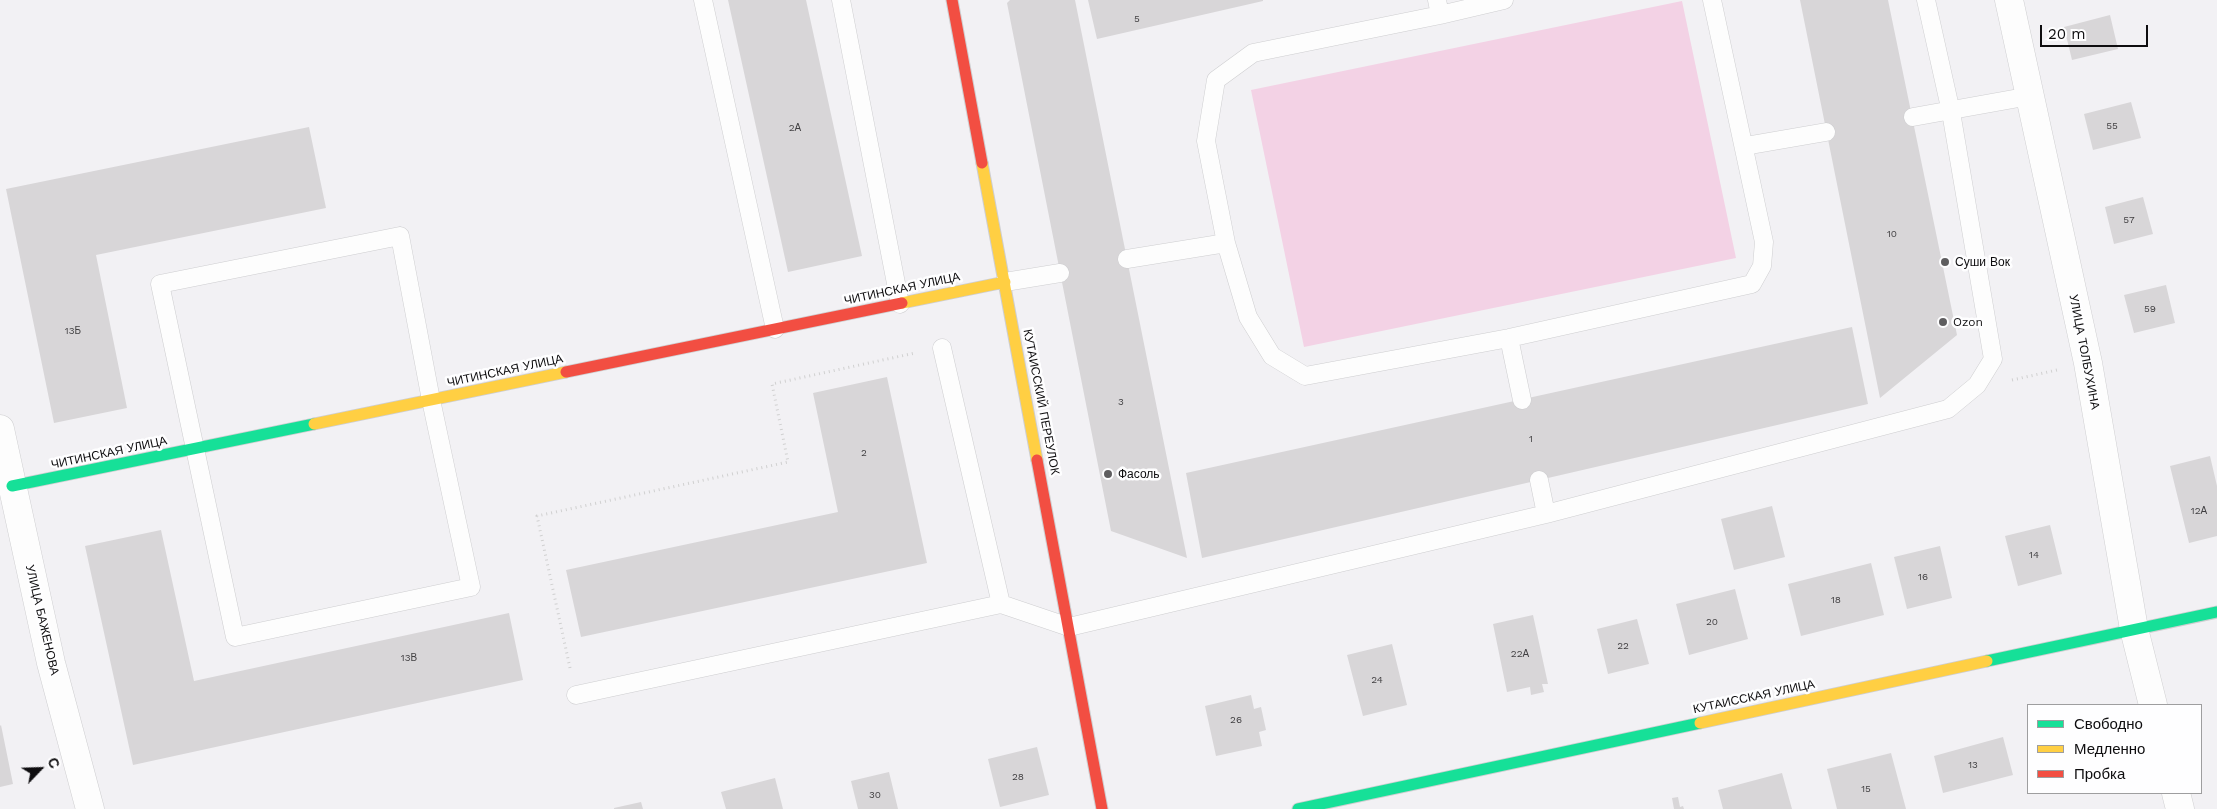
<!DOCTYPE html>
<html>
<head>
<meta charset="utf-8">
<style>
  body { margin:0 }
  #map { position:relative; width:2217px; height:809px; overflow:hidden; background:#f2f1f4; font-family:"Work Sans",sans-serif }
  canvas { display:block }
  .legend { position:absolute; left:2027px; top:704px; width:175px; height:90px; box-sizing:border-box; background:#fefeff; border:1px solid #9e9e9f; margin:0; padding:6px 9px; list-style:none; font-size:15px; color:#0e0d0f }
  .legend li { display:flex; align-items:center; gap:10px; height:25px }
  .legend b { width:25px; border:1px solid #9e9e9f }
  .north { position:absolute; left:15px; top:744px; width:50px; height:50px; -webkit-text-stroke:4px #fefeff; paint-order:stroke; rotate:66deg; font-size:14px; font-weight:700; line-height:20px; text-align:center; color:#0e0d0f }
  .north::after { content:''; display:block; margin:auto; width:18px; height:22px; background:#0e0d0f; clip-path:polygon(50% 0,100% 100%,50% 72%,0 100%) }
  .scale { position:absolute; left:2040px; top:25px; width:108px; height:22px; box-sizing:border-box; border:2px solid #0e0d0f; border-top:0; padding-left:6px; font-size:15px; line-height:18px; white-space:nowrap; color:#0e0d0f; -webkit-text-stroke:4px #fefeff; paint-order:stroke }
</style>
</head>
<body>
<div id="map">
<canvas width="2217" height="809"></canvas>
<ul class="legend">
<li><b style="height:6px;background:#16e098"></b>Свободно</li>
<li><b style="height:6px;background:#ffcf43"></b>Медленно</li>
<li><b style="height:6px;background:#f24e42"></b>Пробка</li>
</ul>
<div class="north">С</div>
<div class="scale">20 m</div>
</div>
<script>
const context = document.querySelector('canvas').getContext('2d');
context.lineJoin = 'round';
function paint(path, color) { context.fillStyle = color; context.fill(path, 'evenodd'); }
const poly = rows => new Path2D(rows.map(r => 'M' + r).join(''));
function trace(path, color, width, dash) { context.strokeStyle = color; context.lineWidth = width; context.lineCap = dash ? 'butt' : 'round'; context.setLineDash(dash || []); context.stroke(path); }
function label(font, color, halo, rows, align = 'center') {
  context.font = font + ' "Work Sans",sans-serif'; context.lineWidth = 5; context.setLineDash([]); context.textBaseline = 'middle'; context.strokeStyle = halo; context.fillStyle = color; for (const [text, x, y, turn = 0] of rows) {
    context.save(); context.translate(x, y); context.rotate((+turn || 0) * Math.PI / 180); context.textAlign = isNaN(turn) ? turn : align; if (halo) context.strokeText(text, 0, 0); context.fillText(text, 0, 0); context.restore();
  }
}
paint(poly([
  [1682,1,1736,258,1304,347,1251,90]
]), '#f3d2e5');
paint(poly([
  [728,0,806,0,862,256,788,272],
  [1010,0,1075,0,1187,558,1111,531,1007,3],
  [1088,0,1263,0,1263,1,1097,39],
  [1800,0,1888,0,1957,335,1880,398],
  [2110,15,2118,49,2072,60,2064,27],
  [2131,102,2141,138,2093,150,2084,114],
  [309,127,326,208,96,255,127,408,54,423,6,189],
  [2143,197,2153,234,2114,244,2105,207],
  [2166,285,2175,323,2134,333,2124,295],
  [1852,327,1868,404,1202,558,1186,473],
  [887,377,927,563,581,637,566,570,838,512,813,393],
  [2210,456,2217,486,2217,536,2189,543,2170,466],
  [1772,506,1785,557,1734,570,1721,519],
  [2050,525,2062,574,2018,586,2005,536],
  [161,530,194,681,509,613,523,680,133,765,85,546],
  [1940,546,1952,598,1907,609,1894,557],
  [1871,563,1884,615,1801,636,1788,584],
  [1735,589,1748,639,1689,655,1676,604],
  [1533,615,1548,684,1542,684,1544,692,1531,695,1530,687,1507,692,1493,624],
  [1637,619,1649,664,1608,674,1597,629],
  [1392,644,1407,705,1363,716,1347,655],
  [1251,695,1254,709,1261,707,1266,730,1259,732,1262,746,1216,756,1205,706],
  [1,725,13,784,0,787,0,726],
  [2003,737,2013,775,1943,793,1934,756],
  [1037,747,1049,795,1000,807,988,759],
  [1891,753,1906,809,1837,809,1827,769],
  [889,772,898,809,858,809,851,781],
  [1782,773,1792,809,1723,809,1718,790],
  [775,778,783,809,726,809,721,792],
  [1678,797,1680,807,1683,806,1684,809,1674,809,1672,798],
  [641,802,643,809,614,809,614,808]
]), '#d8d6d8');
const lane = poly([
  [703,0,775,329],
  [841,0,900,304],
  [1437,0,1440,15],
  [1504,0,1440,15,1253,53,1216,80,1206,141,1226,243,1248,317,1272,356,1305,376,1509,338,1752,284,1762,266,1764,242,1712,0],
  [1913,117,2030,96],
  [1745,146,1826,132],
  [400,236,431,400,471,587,235,637,160,284,400,236],
  [1127,259,1226,243],
  [1005,282,1060,273],
  [1509,338,1522,400],
  [942,348,1001,604],
  [1539,480,1546,514],
  [576,695,1001,604,1069,627,1546,514,1948,409,1977,385,1993,359,1951,112,1926,0]
]);
const street = poly([
  [2009,0,2088,363,2134,629,2153,705],
  [0,429,51,663,90,809],
  [2176,793,2180,809]
]);
const fast = poly([
  [12,486,314,424],
  [1987,661,2217,612],
  [1298,809,1700,723]
]);
const slow = poly([
  [982,163,1037,460],
  [902,303,1005,282],
  [314,424,566,372],
  [1700,723,1987,661]
]);
const jam = poly([
  [952,0,982,163],
  [566,372,902,303],
  [1037,460,1102,809]
]);
trace(lane, '#ceced0', 19);
trace(street, '#ceced0', 29);
trace(fast, '#ceced0', 13);
trace(slow, '#ceced0', 13);
trace(jam, '#ceced0', 13);
trace(poly([
  [2012,380,2057,370],
  [570,668,537,516,788,462,772,384,915,353]
]), '#d0d0d0', 3, [1, 4]);
trace(lane, '#fdfdfd', 18);
trace(street, '#fdfdfd', 28);
trace(fast, '#16e098', 11);
trace(slow, '#ffcf43', 11);
trace(jam, '#f24e42', 11);
for (const [x, y, r, color] of [
  [1945,262,5,"#5e5d5f"],
  [1943,322,5,"#5e5d5f"],
  [1108,474,5,"#5e5d5f"]
]) { const dot = new Path2D(); dot.arc(x, y, r, 0, 2 * Math.PI); context.fillStyle = color; context.fill(dot); trace(dot, '#fefeff', 2); }
label('10px', '#403f41', null, [
  ["5",1137,19],
  ["55",2112,126],
  ["2А",795,128],
  ["57",2129,220],
  ["10",1892,234],
  ["59",2150,309],
  ["13Б",73,331],
  ["3",1121,402],
  ["1",1531,439],
  ["2",864,453],
  ["12А",2199,511],
  ["14",2034,555],
  ["16",1923,577],
  ["18",1836,600],
  ["20",1712,622],
  ["22",1623,646],
  ["22А",1520,654],
  ["13В",409,658],
  ["24",1377,680],
  ["26",1236,720],
  ["13",1973,765],
  ["28",1018,777],
  ["15",1866,789],
  ["30",875,795]
]);
label('12px', '#0e0d0f', '#fefeff', [
  ["Суши Вок",1955,262],
  ["Ozon",1953,322],
  ["Фасоль",1118,474]
], 'left');
label('12px', '#0e0d0f', '#fefeff', [
  ["ЧИТИНСКАЯ УЛИЦА",902,289,-12],
  ["УЛИЦА ТОЛБУХИНА",2084,352,79],
  ["ЧИТИНСКАЯ УЛИЦА",505,371,-12],
  ["КУТАИССКИЙ ПЕРЕУЛОК",1041,402,79],
  ["ЧИТИНСКАЯ УЛИЦА",109,453,-12],
  ["УЛИЦА БАЖЕНОВА",42,620,77],
  ["КУТАИССКАЯ УЛИЦА",1754,697,-12]
]);
</script>
</body>
</html>
